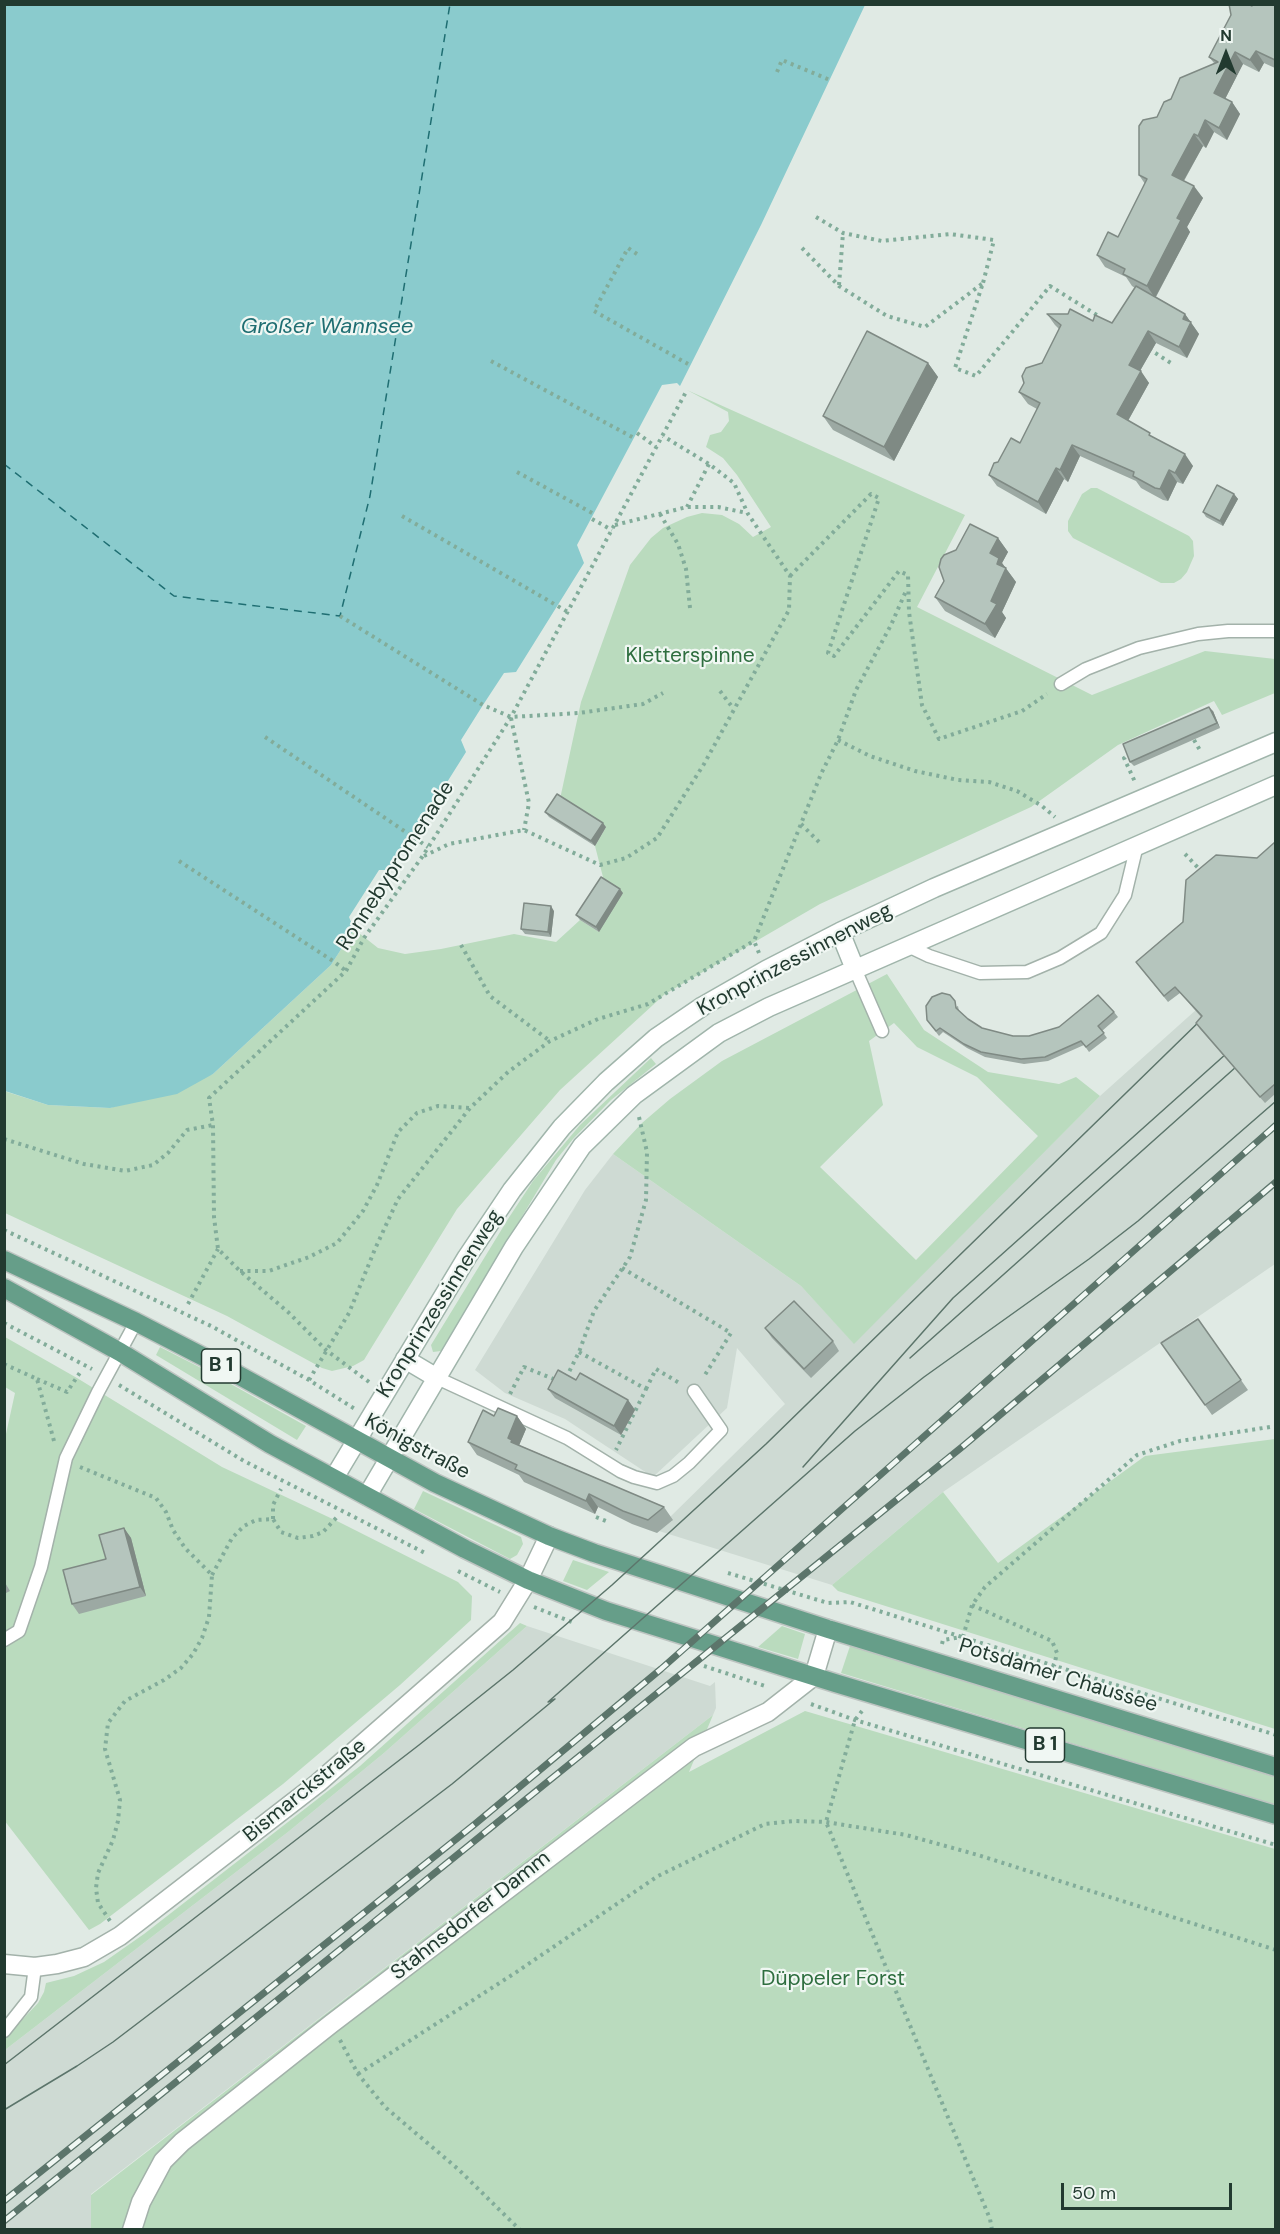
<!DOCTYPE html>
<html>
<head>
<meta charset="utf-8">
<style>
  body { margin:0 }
  #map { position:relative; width:1280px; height:2234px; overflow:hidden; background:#e0eae4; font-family:"DM Sans",sans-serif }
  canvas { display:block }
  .frame { position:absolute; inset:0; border:6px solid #223a30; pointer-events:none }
  .north { position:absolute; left:1196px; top:24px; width:60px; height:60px; -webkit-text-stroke:4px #f0f7f3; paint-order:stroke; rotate:0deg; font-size:16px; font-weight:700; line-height:24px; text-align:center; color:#223a30 }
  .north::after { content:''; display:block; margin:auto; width:21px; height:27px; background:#223a30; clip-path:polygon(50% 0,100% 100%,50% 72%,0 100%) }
  .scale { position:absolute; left:1061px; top:2183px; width:171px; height:27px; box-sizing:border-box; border:3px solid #223a30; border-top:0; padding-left:8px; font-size:18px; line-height:21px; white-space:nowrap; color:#223a30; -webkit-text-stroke:4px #f0f7f3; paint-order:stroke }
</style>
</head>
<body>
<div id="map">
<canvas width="1280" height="2234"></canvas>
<div class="frame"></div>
<div class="north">N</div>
<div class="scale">50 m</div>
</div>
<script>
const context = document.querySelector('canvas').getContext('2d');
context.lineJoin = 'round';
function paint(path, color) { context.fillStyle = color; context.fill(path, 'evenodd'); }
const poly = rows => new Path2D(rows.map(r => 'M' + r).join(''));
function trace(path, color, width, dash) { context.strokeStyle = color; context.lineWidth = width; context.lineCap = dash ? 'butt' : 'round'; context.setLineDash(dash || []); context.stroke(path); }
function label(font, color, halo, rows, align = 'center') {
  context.font = font + ' "DM Sans",sans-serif'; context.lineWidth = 4.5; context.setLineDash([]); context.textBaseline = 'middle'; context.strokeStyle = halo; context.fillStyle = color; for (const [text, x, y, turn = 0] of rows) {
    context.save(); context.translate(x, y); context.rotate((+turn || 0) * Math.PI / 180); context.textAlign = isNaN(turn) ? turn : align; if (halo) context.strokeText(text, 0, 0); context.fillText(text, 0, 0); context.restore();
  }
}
paint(poly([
  [1275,939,1275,1264,943,1492,832,1585,659,1531,672,1521,669,1518,785,1404,737,1348,727,1408,653,1477,565,1419,505,1393,475,1370,585,1190,613,1154,801,1286,854,1343,1100,1096],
  [527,1626,710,1686,715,1682,716,1708,713,1715,91,2194,91,2229,5,2230,5,2050,288,1832,384,1753]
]), '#cedad3');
paint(poly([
  [687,390,965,515,917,607,1092,695,1205,651,1275,659,1275,693,1222,715,1214,701,1118,745,1031,807,820,904,665,994,560,1090,457,1209,370,1350,364,1360,353,1366,332,1371,322,1368,227,1316,5,1213,4,1091,48,1105,110,1108,213,1074,331,965,354,929,378,948,405,954,441,949,514,934,556,942,580,920,599,932,604,881,595,846,606,827,560,799,581,702,630,565,651,538,663,528,687,517,702,513,722,515,739,524,753,537,771,527,737,475,723,458,706,447,710,435,721,432,729,421,728,412],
  [1091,488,1097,488,1189,536,1193,541,1194,556,1187,572,1181,579,1174,583,1161,583,1073,538,1068,531,1068,521,1082,494],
  [887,974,924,1030,988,1072,1059,1084,1076,1077,1100,1096,854,1344,801,1286,613,1154,642,1123,670,1099,722,1061],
  [894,1023,917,1047,977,1077,1038,1136,916,1260,820,1167,883,1105,869,1041],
  [651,1058,656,1064,611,1100,573,1139,556,1160,441,1351,433,1352,431,1345,508,1219,533,1181,580,1125],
  [5,1337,77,1378,222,1467,339,1522,458,1582,472,1596,471,1620,400,1685,283,1784,100,1924,89,1930,4,1820,4,1443,15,1393,5,1387],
  [160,1347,213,1374,306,1426,297,1440,156,1355],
  [1275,1439,1275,1729,838,1591,832,1585,943,1492,998,1563,1145,1456],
  [423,1491,521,1537,523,1544,517,1555,510,1559,414,1509],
  [573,1560,609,1572,587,1590,563,1581],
  [520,1623,527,1626,384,1753,288,1832,5,2050,5,2038,38,2003,44,1992,46,1983,74,1976,104,1962,144,1934,360,1766],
  [782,1626,805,1634,798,1659,758,1647],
  [850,1646,1275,1777,1275,1805,841,1673],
  [805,1711,1275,1849,1275,2229,91,2230,91,2195,713,1715,689,1772]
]), '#badbbe');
paint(poly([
  [4,5,865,5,761,225,680,386,677,383,662,385,577,545,584,563,516,672,504,673,483,705,461,740,466,752,392,870,379,870,349,917,354,929,331,965,213,1074,177,1094,110,1108,48,1105,5,1091]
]), '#8acbcd');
trace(poly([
  [4,464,174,596,340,616,370,496,450,4]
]), '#1f6e72', 1.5, [8, 6]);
const lane = poly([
  [1061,684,1086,669,1139,648,1198,634,1228,631,1276,631],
  [908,946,929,956,980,973,1027,972,1060,958,1101,933,1125,895,1137,845],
  [855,969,882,1031],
  [437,1378,567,1438,620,1471,634,1477,657,1483,673,1476,689,1463,721,1430,694,1391],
  [4,1640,19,1631,41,1567,66,1458,98,1392,136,1322],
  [4,2031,31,1997,35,1967]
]);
const street = poly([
  [4,1964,35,1967,57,1964,84,1957,120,1936,318,1783,502,1622,528,1580,549,1536],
  [132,2230,141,2202,163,2161,182,2142,331,2024,694,1747,768,1712,814,1676,828,1629]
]);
const secondary = poly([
  [840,932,855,969],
  [405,1359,437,1378],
  [334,1478,467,1257,512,1190,562,1127,606,1082,656,1038,703,1006,766,970,840,932,934,888,1276,742],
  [367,1496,514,1247,582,1146,634,1095,719,1033,769,1007,1276,785]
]);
const primary = poly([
  [4,1260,136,1322,231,1371,435,1483,549,1536,594,1553,828,1629,1276,1767],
  [4,1288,120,1352,270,1444,465,1549,528,1580,606,1611,835,1683,1276,1815]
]);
trace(lane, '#a3b2aa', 15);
trace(street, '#a3b2aa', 21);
trace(secondary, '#a0b5ab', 21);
trace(primary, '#bdc4c1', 21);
trace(poly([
  [777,72,782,60,830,80],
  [816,217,843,233,882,241,950,234,994,240,983,283],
  [802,248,839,286,887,316,925,327,983,283,955,368,976,376,1050,286,1100,317],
  [637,254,628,248,594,311,688,364],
  [839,285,843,233],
  [1149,349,1174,365],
  [491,361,634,438],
  [637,433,656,447],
  [517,472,594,514],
  [687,507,709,464],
  [660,514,678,544,686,569,690,608],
  [402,516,568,612],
  [592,519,612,530],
  [615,525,687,507,718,507,747,513],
  [790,576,871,494,879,498,828,653,834,656,899,571,908,575,909,612,922,705,939,739,1022,711,1047,694],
  [340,616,483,705,511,717,579,713,643,704,663,693],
  [720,691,733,708],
  [511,718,529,803,524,830],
  [265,737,428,847],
  [838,740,870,756,915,771,958,780,989,782,1017,791,1042,806,1055,817],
  [1194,740,1201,752],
  [1132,755,1124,758,1135,782],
  [801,824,822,845],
  [1185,854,1203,873],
  [424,856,449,844,524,830,600,865,626,858,657,838,704,764,789,610,790,576,748,514,734,483,709,464,663,436],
  [179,861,333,961,346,971],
  [461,945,490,996,550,1041],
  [759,953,754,941,821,774,838,740,856,690,891,625,906,591],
  [4,1139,84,1164,125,1171,153,1165,168,1153,187,1130,213,1125],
  [4,1230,211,1326,309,1380,355,1409],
  [622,1268,731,1333,703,1378],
  [240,1271,269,1271,309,1257,337,1243,363,1211,377,1185,398,1132,417,1113,438,1106,469,1108],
  [188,1304,218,1249],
  [4,1323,92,1369],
  [579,1352,646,1389,616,1450],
  [4,1364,37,1379,54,1441],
  [565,1377,568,1374,579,1352,594,1311,630,1257,646,1200,647,1152,639,1117],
  [37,1379,67,1392,81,1371],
  [309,1380,349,1313,375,1249,398,1199,470,1108,508,1072,550,1041,598,1019,648,1004,754,941],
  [369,1382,326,1350,288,1312,240,1271,218,1249,214,1217,213,1125,209,1098,346,971,364,938,422,857,511,717,687,390],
  [119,1385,244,1461,425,1553],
  [646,1389,656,1369,681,1384],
  [510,1394,524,1367,556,1380],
  [80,1467,156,1498,166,1512,173,1530,185,1548,212,1575,209,1617,202,1638,193,1654,181,1668,164,1680,125,1701,108,1723,105,1749,120,1800,118,1821,113,1840,98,1873,96,1888,98,1903,110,1921],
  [596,1517,606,1521],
  [273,1519,273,1505,281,1489],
  [458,1571,500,1592],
  [728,1573,828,1603,850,1602,1276,1735],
  [212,1575,232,1538,244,1526,256,1520,273,1519,281,1532,298,1538,313,1536,323,1532,338,1516],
  [972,1605,1052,1641,1057,1653,1054,1666],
  [534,1607,572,1622],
  [963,1637,972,1605,985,1587,1137,1455,1180,1441,1276,1426],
  [942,1644,943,1640,962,1637],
  [704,1666,768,1687],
  [811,1704,855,1720,1276,1845],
  [862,1711,855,1720,826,1822,990,2219,992,2230],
  [340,2040,358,2074,385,2107,458,2169,520,2230],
  [358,2074,515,1973,658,1876,765,1824,795,1821,826,1822,906,1835,978,1855,1276,1950]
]), '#82ac9a', 4, [3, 4.5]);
trace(lane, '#fff', 12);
trace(street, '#fff', 18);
trace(secondary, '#fff', 18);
trace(primary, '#669e89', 18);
trace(poly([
  [910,1358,1246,1058],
  [803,1467,953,1298,1236,1045],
  [4,2065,419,1745,513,1670,612,1585,766,1444,1208,1013],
  [4,2110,77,2066,113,2042,452,1784,555,1699,548,1702,855,1431,924,1377,1089,1259,1138,1221,1276,1101]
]), '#5c756b', 1.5);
const rail = poly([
  [4,2201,475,1824,661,1669,1276,1125],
  [4,2221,962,1447,1276,1182]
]);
trace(rail, '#5c756b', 7);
trace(rail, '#f0f7f3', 4.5, [14]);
paint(poly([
  [1275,4,1275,68,1264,63,1259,72,1243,64,1225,99,1232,102,1240,114,1227,140,1214,132,1206,148,1203,146,1184,181,1203,198,1187,227,1190,232,1156,297,1185,314,1199,334,1187,358,1156,343,1140,371,1149,383,1128,421,1193,466,1183,484,1177,482,1168,501,1163,500,1141,488,1136,481,1080,456,1068,482,1064,479,1046,514,997,486,989,475,998,462,1020,443,1037,409,1028,404,1019,392,1042,363,1059,329,1055,325,1047,314,1112,323,1135,288,1132,286,1126,277,1105,267,1097,255,1118,237,1145,184,1139,175,1157,117,1171,99,1214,63,1209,57,1252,6],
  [928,363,938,377,894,461,833,430,823,416],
  [1234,494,1238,499,1223,526,1206,517,1203,512],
  [998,538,1008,552,1002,563,1016,582,1002,612,1006,618,995,638,945,611,935,597,944,581],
  [1213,711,1220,728,1134,766,1130,762],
  [545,812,606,827,595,846,549,817],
  [1275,842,1275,1094,1265,1103,1200,1029,1196,1023,1201,1017,1180,993,1168,1002,1136,962],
  [623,893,599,932,580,920,576,915],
  [554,911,551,937,525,934,521,929],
  [958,1006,959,1011,968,1019,982,1028,1013,1036,1029,1036,1114,1012,1118,1017,1102,1031,1107,1038,1089,1052,1084,1045,1048,1061,1024,1064,985,1057,967,1048,943,1032,939,1036,927,1020],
  [1198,1319,1248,1390,1212,1415,1161,1343],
  [765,1328,833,1341,839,1351,811,1378,772,1338],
  [576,1380,628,1400,635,1410,621,1435,555,1398,548,1389],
  [494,1416,517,1416,526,1429,519,1445,664,1507,673,1520,657,1533,632,1524,598,1507,595,1514,524,1482,519,1475,477,1455,468,1442],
  [124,1528,131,1538,146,1596,79,1614,72,1604,106,1559],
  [4,1581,10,1591,4,1594]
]), '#9ca9a3');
paint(poly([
  [1256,51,1264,63,1259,72,1250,60],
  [1235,52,1243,64,1222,105,1214,93],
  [1232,102,1240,114,1227,140,1219,128],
  [1205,120,1214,132,1206,148,1198,136],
  [1194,134,1203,146,1180,187,1172,175],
  [1194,186,1203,198,1187,227,1190,232,1155,298,1147,286,1177,218],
  [1185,314,1199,334,1187,358,1179,347,1183,319],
  [1148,331,1156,343,1137,376,1129,365],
  [928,363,938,377,894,461,884,447],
  [1141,371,1149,383,1125,426,1117,414],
  [1072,445,1080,456,1068,482,1060,470],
  [1185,454,1193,466,1183,484,1175,473],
  [1056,468,1064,479,1046,514,1038,502],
  [1169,470,1177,482,1168,501,1160,489],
  [1234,494,1238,499,1223,526,1220,521],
  [998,538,1008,552,1002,563,1016,582,1002,612,1006,618,995,638,985,624,991,601,990,553],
  [1209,707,1213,711,1220,728,1217,723],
  [603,823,606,827,595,846,591,841],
  [620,889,623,893,599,932,596,927],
  [551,906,554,911,551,937,548,932],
  [628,1400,635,1410,621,1435,614,1426],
  [517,1416,526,1429,518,1448,508,1438],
  [589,1494,598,1507,595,1514,586,1501],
  [124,1528,131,1538,146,1596,140,1587]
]), '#7f8a84');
const building = poly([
  [1229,4,1248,4,1252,6,1253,4,1275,4,1275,60,1256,51,1250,60,1235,52,1214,93,1232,102,1219,128,1205,120,1198,136,1194,134,1172,175,1194,186,1177,218,1181,220,1147,286,1123,274,1125,269,1097,255,1108,232,1118,237,1147,179,1139,175,1139,126,1143,120,1157,117,1164,102,1171,99,1180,78,1218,62,1209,57,1231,15,1229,4],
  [1136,286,1185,314,1183,319,1191,322,1179,347,1148,331,1129,365,1141,371,1117,414,1150,433,1149,435,1185,454,1175,473,1169,470,1160,489,1155,488,1133,476,1134,472,1072,445,1060,470,1056,468,1038,502,989,475,994,463,998,462,1011,438,1020,443,1040,403,1019,392,1024,383,1022,376,1026,368,1042,363,1061,325,1047,314,1068,314,1070,309,1093,321,1095,315,1112,323,1136,286],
  [867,331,928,363,884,447,823,416,867,331],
  [1217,485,1234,494,1220,521,1203,512,1217,485],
  [970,524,998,538,990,553,999,558,997,564,1006,568,991,601,997,604,985,624,935,597,944,581,939,567,941,559,944,555,956,550,970,524],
  [1209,707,1217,723,1130,762,1123,744,1209,707],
  [557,794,603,823,591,841,545,812,557,794],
  [1275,842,1275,1084,1260,1097,1196,1023,1202,1016,1175,987,1164,996,1136,962,1183,922,1186,880,1216,855,1257,858,1275,842],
  [601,877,620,889,596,927,576,915,601,877],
  [524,903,551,906,548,932,521,929,524,903],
  [942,993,950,995,955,1001,956,1008,968,1019,982,1028,1013,1036,1029,1036,1059,1027,1098,995,1114,1012,1098,1026,1104,1033,1086,1047,1081,1041,1045,1057,1021,1059,981,1052,964,1044,940,1028,936,1031,927,1020,926,1006,932,997,942,993],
  [794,1301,833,1341,804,1369,765,1328,794,1301],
  [1198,1319,1241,1380,1205,1405,1161,1343,1198,1319],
  [558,1370,576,1380,580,1373,628,1400,614,1426,548,1389,558,1370],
  [498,1408,517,1416,508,1438,512,1440,511,1442,664,1507,648,1520,623,1511,589,1494,586,1501,515,1469,517,1465,468,1442,483,1410,494,1416,498,1408],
  [124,1528,140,1587,72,1604,63,1570,106,1559,99,1535,124,1528]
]);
paint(building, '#b5c5bd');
trace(building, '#7f8a84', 1.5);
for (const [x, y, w] of [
  [221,1366,39],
  [1045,1745,39]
]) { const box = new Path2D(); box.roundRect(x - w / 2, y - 17, w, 34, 4.5); context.fillStyle = '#f0f7f3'; context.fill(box); trace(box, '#223a30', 1.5); }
label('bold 20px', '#223a30', null, [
  ["B 1",221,1366],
  ["B 1",1045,1745]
]);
label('21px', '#2e6e3f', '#f0f7f3', [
  ["Kletterspinne",690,656],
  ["Düppeler Forst",833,1979]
]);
label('21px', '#223a30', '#f0f7f3', [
  ["Ronnebypromenade",396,866,-57],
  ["Kronprinzessinnenweg",795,960,-28],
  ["Kronprinzessinnenweg",440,1304,-58],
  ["Königstraße",417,1447,28],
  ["Potsdamer Chaussee",1058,1676,17],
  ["Bismarckstraße",305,1791,-39],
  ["Stahnsdorfer Damm",471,1916,-38]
]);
label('italic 22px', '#1f6e72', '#f0f7f3', [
  ["Großer Wannsee",327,327]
]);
</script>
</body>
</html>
